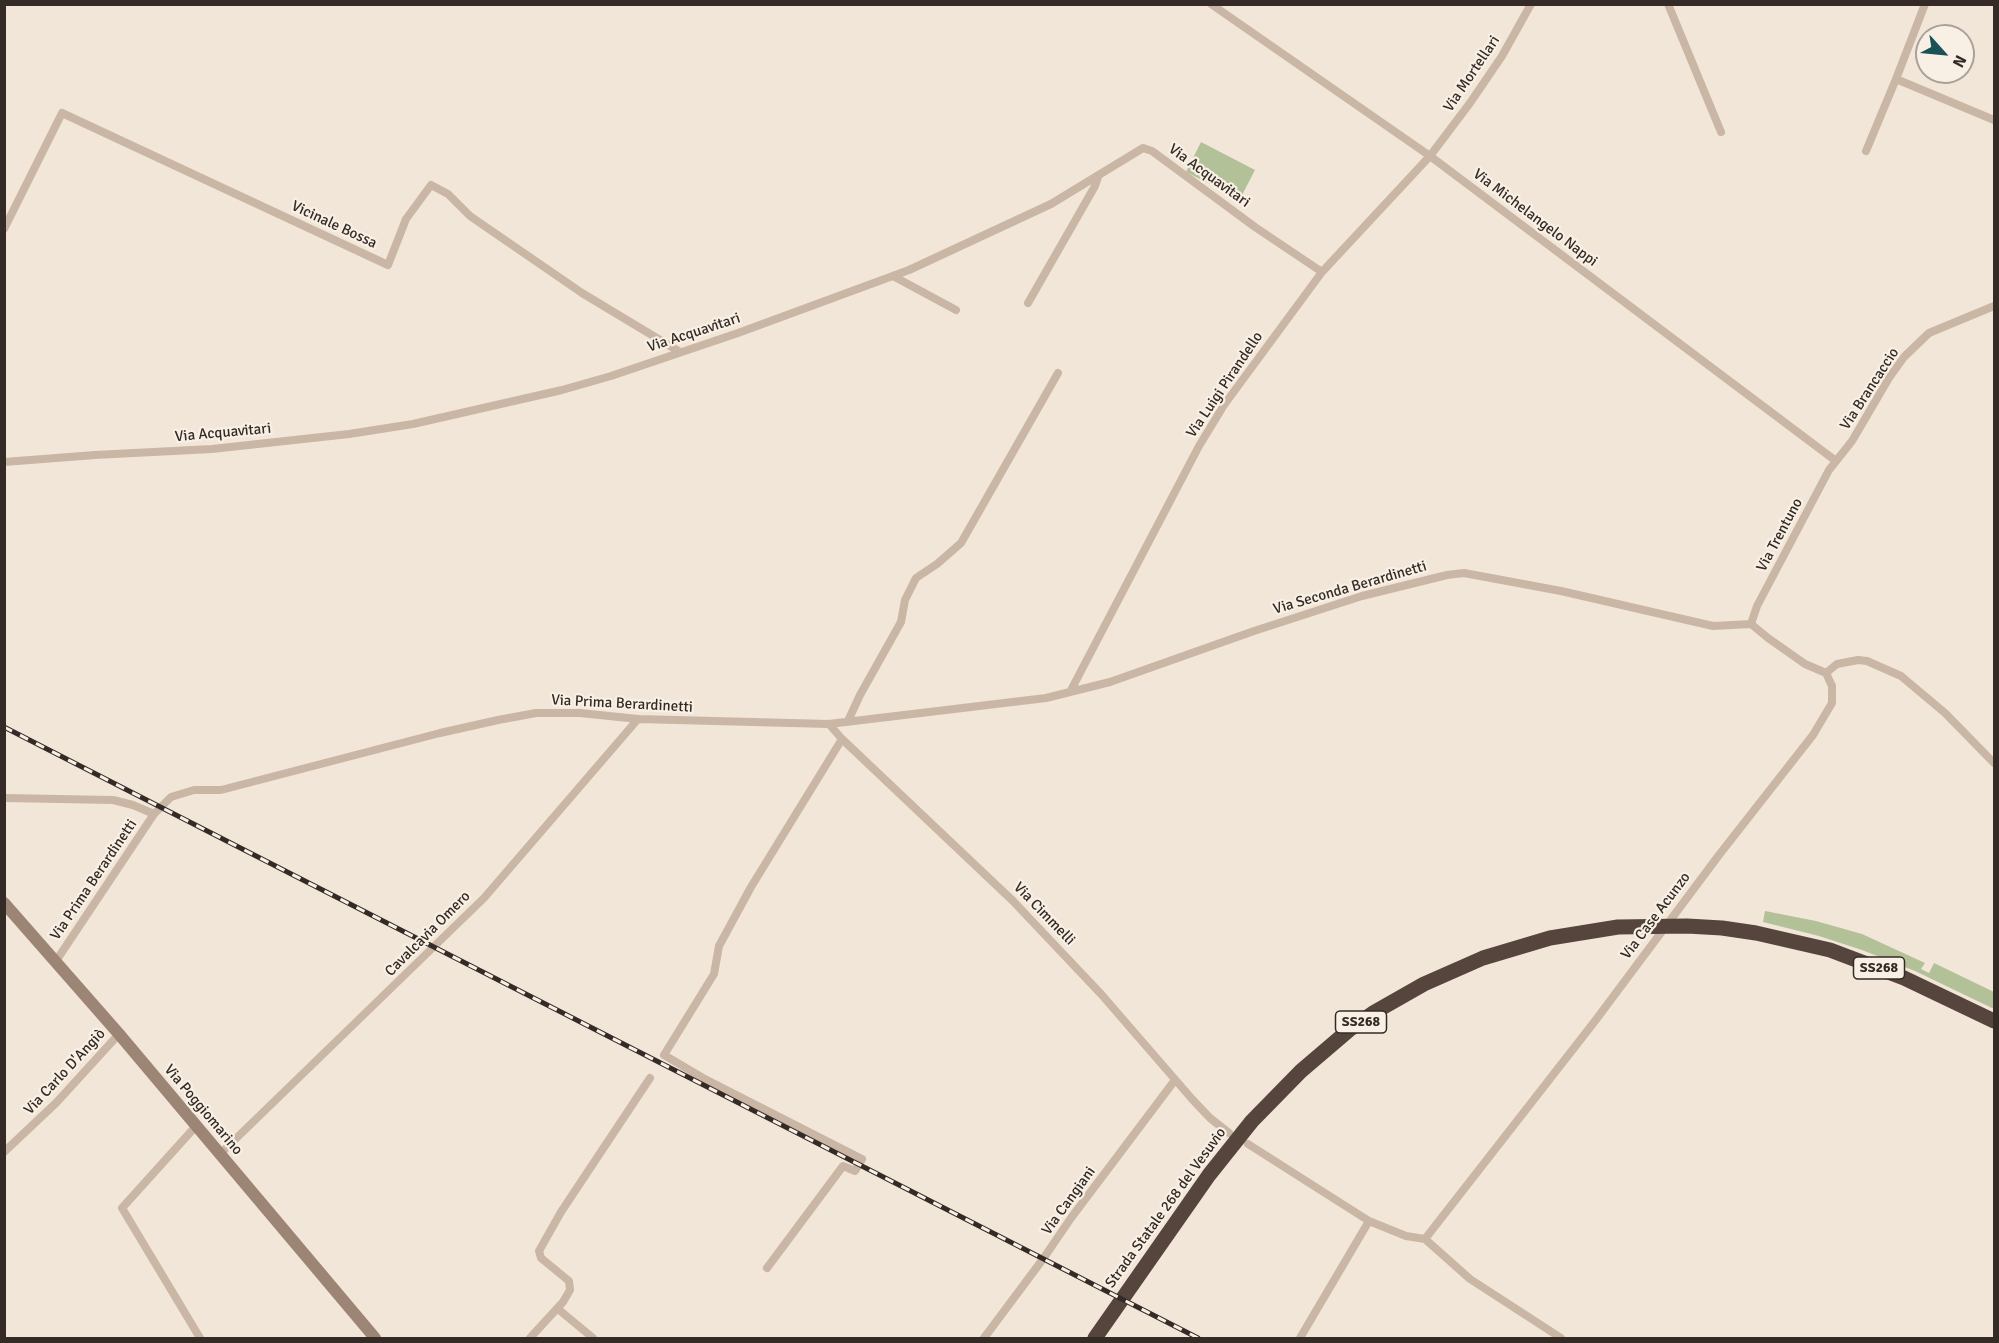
<!DOCTYPE html>
<html>
<head>
<meta charset="utf-8">
<style>
  body { margin:0 }
  #map { position:relative; width:1999px; height:1343px; overflow:hidden; background:#f2e6d9; font-family:Signika,sans-serif }
  canvas { display:block }
  .frame { position:absolute; inset:0; border:6px solid #352b26; pointer-events:none }
  .north { position:absolute; left:1915px; top:24px; width:60px; height:60px; box-sizing:border-box; background:#f9f0e5; border:2px solid #aba199; border-radius:50%; rotate:117deg; font-size:16px; font-weight:700; line-height:24px; text-align:center; color:#352b26 }
  .north::after { content:''; display:block; margin:auto; width:21px; height:27px; background:#1b5257; clip-path:polygon(50% 0,100% 100%,50% 72%,0 100%) }
</style>
</head>
<body>
<div id="map">
<canvas width="1999" height="1343"></canvas>
<div class="frame"></div>
<div class="north">N</div>
</div>
<script>
const context = document.querySelector('canvas').getContext('2d');
context.lineJoin = 'round';
function paint(path, color) { context.fillStyle = color; context.fill(path, 'evenodd'); }
const poly = rows => new Path2D(rows.map(r => 'M' + r).join(''));
function trace(path, color, width, dash) { context.strokeStyle = color; context.lineWidth = width; context.lineCap = dash ? 'butt' : 'round'; context.setLineDash(dash || []); context.stroke(path); }
function label(font, color, halo, rows, align = 'center') {
  context.font = font + ' Signika,sans-serif'; context.lineWidth = 4.5; context.setLineDash([]); context.textBaseline = 'middle'; context.strokeStyle = halo; context.fillStyle = color; for (const [text, x, y, turn = 0] of rows) {
    context.save(); context.translate(x, y); context.rotate((+turn || 0) * Math.PI / 180); context.textAlign = isNaN(turn) ? turn : align; if (halo) context.strokeText(text, 0, 0); context.fillText(text, 0, 0); context.restore();
  }
}
paint(poly([
  [1201,142,1255,170,1240,199,1186,172],
  [1765,911,1816,921,1862,934,1925,963,1921,969,1929,973,1934,963,1994,992,1994,1009,1915,971,1862,950,1819,936,1763,922]
]), '#b3c199');
trace(poly([
  [1211,4,1430,156,1836,461],
  [1668,4,1721,132],
  [1925,4,1896,79,1994,120],
  [1866,151,1896,79],
  [4,229,62,113,388,265,406,219,431,185,448,194,470,216,582,293,680,352],
  [893,276,956,310],
  [1028,303,1095,186,1098,177],
  [4,462,95,455,212,449,349,434,413,424,562,390,611,376,738,333,909,270,1051,204,1143,148,1152,151,1255,227,1322,272],
  [1751,624,1757,606,1829,470,1852,441,1889,378,1904,357,1929,333,1994,306],
  [1826,673,1837,664,1858,660,1867,661,1901,676,1945,713,1994,763],
  [1070,692,1199,446,1224,405,1322,272,1430,156,1470,103,1502,56,1531,4],
  [848,721,860,695,901,622,905,600,916,578,937,564,961,543,1058,373],
  [829,724,842,739,1013,901,1101,994,1192,1099,1210,1118,1229,1133],
  [4,798,113,800,133,805,154,814],
  [56,961,154,814,171,797,194,790,221,790,440,733,498,720,536,713,580,713,638,719,829,724,1046,698,1110,682,1254,631,1362,596,1447,575,1464,573,1561,591,1713,626,1751,624],
  [196,1126,122,1208,200,1338],
  [1248,1144,1369,1221,1406,1236,1425,1239],
  [4,1152,56,1103,119,1034],
  [220,1154,484,898,638,719],
  [1425,1239,1595,1021,1719,855,1813,735,1832,703,1832,686,1826,673,1805,664,1768,638,1751,624],
  [1425,1239,1470,1279,1561,1338],
  [767,1268,843,1166,855,1171,862,1159,703,1078,664,1055,714,974,719,946,751,887,842,739],
  [558,1309,593,1338],
  [530,1338,563,1302,570,1290,569,1281,541,1258,539,1251,561,1212,650,1078],
  [984,1338,1043,1259,1071,1218,1175,1080],
  [1300,1338,1369,1221]
]), '#cab6a5', 8);
trace(poly([
  [4,903,119,1034,375,1338]
]), '#9d8576', 12);
trace(poly([
  [1095,1338,1209,1175,1252,1121,1301,1071,1349,1030,1373,1013,1424,984,1483,958,1550,938,1618,927,1687,926,1722,928,1756,933,1830,950,1904,978,1994,1021]
]), '#56453d', 15);
const rail = poly([
  [4,727,1198,1338]
]);
trace(rail, '#352b26', 5);
trace(rail, '#f9f0e5', 3, [9]);
for (const [x, y, w] of [
  [1879,968,51],
  [1361,1022,51]
]) { const box = new Path2D(); box.roundRect(x - w / 2, y - 11, w, 22, 4.5); context.fillStyle = '#f9f0e5'; context.fill(box); trace(box, '#352b26', 1.5); }
label('bold 14px', '#352b26', null, [
  ["SS268",1879,968],
  ["SS268",1361,1022]
]);
label('15px', '#352b26', '#f9f0e5', [
  ["Via Mortellari",1472,74,-56],
  ["Via Acquavitari",1209,176,36],
  ["Via Michelangelo Nappi",1535,218,37],
  ["Vicinale Bossa",334,225,25],
  ["Via Acquavitari",694,333,-18],
  ["Via Luigi Pirandello",1225,385,-56],
  ["Via Brancaccio",1870,389,-57],
  ["Via Acquavitari",223,433,-5],
  ["Via Trentuno",1780,535,-62],
  ["Via Seconda Berardinetti",1350,588,-16],
  ["Via Prima Berardinetti",622,704,3],
  ["Via Prima Berardinetti",94,880,-56],
  ["Via Cimmelli",1044,914,46],
  ["Via Case Acunzo",1656,916,-53],
  ["Cavalcavia Omero",428,934,-45],
  ["Via Carlo D'Angiò",65,1072,-47],
  ["Via Poggiomarino",203,1110,50],
  ["Via Cangiani",1069,1201,-54],
  ["Strada Statale 268 del Vesuvio",1166,1208,-54]
]);
</script>
</body>
</html>
